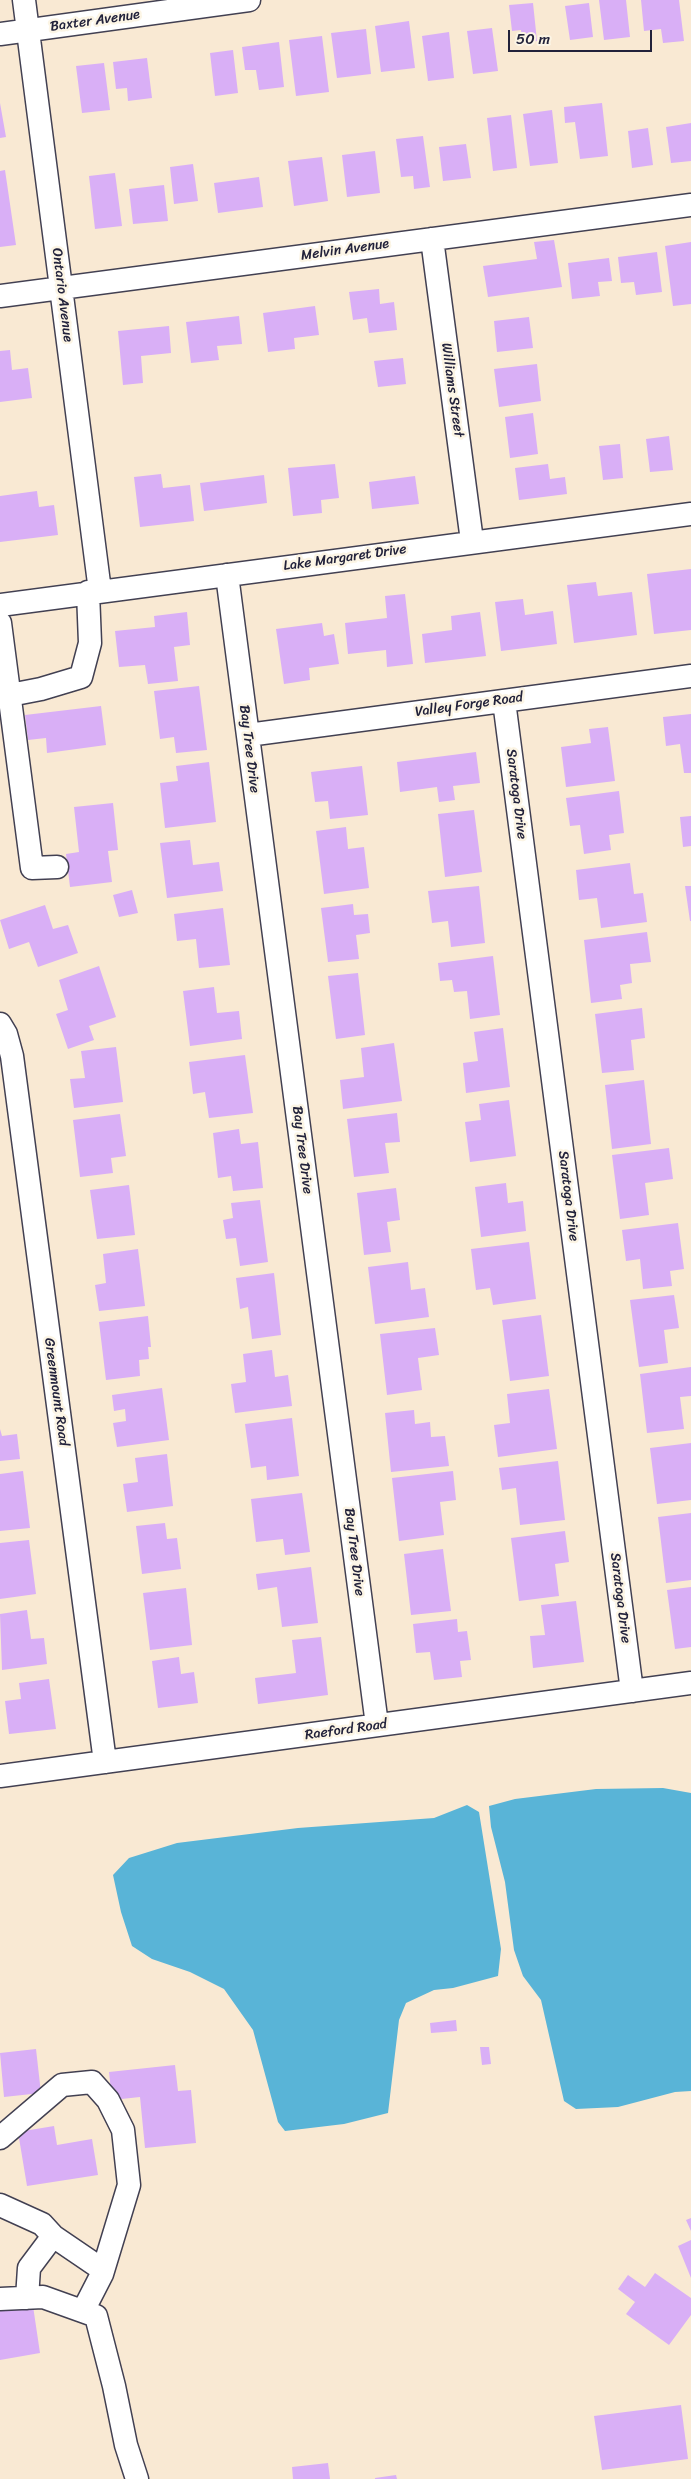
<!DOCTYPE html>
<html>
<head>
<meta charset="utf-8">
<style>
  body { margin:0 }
  #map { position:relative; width:691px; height:2479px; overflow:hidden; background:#f9e9d3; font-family:Sriracha,sans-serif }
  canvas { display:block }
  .scale { position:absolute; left:508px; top:30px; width:144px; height:22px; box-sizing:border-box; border:2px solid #22223b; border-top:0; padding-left:6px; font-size:15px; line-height:18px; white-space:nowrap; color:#22223b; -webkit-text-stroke:4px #fcf5e5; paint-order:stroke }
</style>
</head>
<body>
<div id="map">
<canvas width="691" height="2479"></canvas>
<div class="scale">50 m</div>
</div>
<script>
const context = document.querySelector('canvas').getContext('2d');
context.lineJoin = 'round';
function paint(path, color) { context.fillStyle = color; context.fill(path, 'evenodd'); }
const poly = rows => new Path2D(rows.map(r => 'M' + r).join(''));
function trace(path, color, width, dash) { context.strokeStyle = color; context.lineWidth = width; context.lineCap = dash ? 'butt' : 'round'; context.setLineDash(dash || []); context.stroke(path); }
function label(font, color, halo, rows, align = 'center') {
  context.font = font + ' Sriracha,sans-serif'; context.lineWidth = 5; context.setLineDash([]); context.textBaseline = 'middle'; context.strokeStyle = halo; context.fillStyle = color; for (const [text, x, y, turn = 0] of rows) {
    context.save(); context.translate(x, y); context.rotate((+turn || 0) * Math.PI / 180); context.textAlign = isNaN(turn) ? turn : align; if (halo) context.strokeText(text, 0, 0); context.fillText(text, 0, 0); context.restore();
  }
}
paint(poly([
  [663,1788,691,1793,691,2091,675,2092,618,2107,576,2109,564,2101,541,2000,523,1976,514,1950,505,1882,491,1827,489,1806,515,1799,596,1789],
  [467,1805,479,1812,501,1949,498,1976,453,1988,434,1990,406,2003,399,2020,388,2113,344,2124,285,2131,278,2122,253,2030,224,1989,190,1972,152,1959,132,1946,121,1912,113,1875,129,1858,177,1843,298,1828,434,1818]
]), '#59b4d7');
paint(poly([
  [599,0,626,0,630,37,604,40],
  [641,0,679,0,684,41,663,43,661,29,644,31],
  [533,3,537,41,522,43,521,30,512,31,509,5],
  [589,3,593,37,570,40,565,6],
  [409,21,415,68,381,72,375,26],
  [492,28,498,71,473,74,467,31],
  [366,29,371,74,337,78,331,33],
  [449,32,454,78,428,81,422,36],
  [322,36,329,92,296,96,289,40],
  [279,42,284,87,259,90,256,70,245,70,242,47],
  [233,50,238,93,215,96,210,53],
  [147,58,152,98,128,101,127,88,116,89,113,62],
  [104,63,110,110,82,113,76,66],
  [0,103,6,137,0,138],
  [602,103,608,156,580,159,575,122,565,123,564,107],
  [552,110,558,163,530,166,523,114],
  [511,115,517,168,493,171,487,118],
  [691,123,691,161,671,163,666,127],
  [648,128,653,165,632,168,628,131],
  [423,136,430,187,414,189,413,176,401,177,396,139],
  [466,144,471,178,443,181,439,147],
  [375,151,380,193,347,197,342,155],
  [322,157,328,201,294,206,288,161],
  [193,164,198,201,174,204,170,167],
  [5,170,16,245,0,247,0,171],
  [115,173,122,226,95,229,89,176],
  [259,177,263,207,218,213,214,183],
  [164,185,168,221,133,224,129,189],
  [554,240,562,287,488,297,483,266,537,259,534,242],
  [691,242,691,304,673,306,665,246],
  [657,252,662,292,636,295,634,282,621,283,618,257],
  [609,258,612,281,598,282,600,296,572,299,568,263],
  [379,289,380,304,394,302,397,330,369,333,367,318,353,320,349,292],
  [315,306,319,335,294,338,295,349,268,352,263,313],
  [239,316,242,344,217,346,219,360,191,363,186,322],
  [529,317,533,348,497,352,494,321],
  [169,326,171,353,141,356,143,383,123,385,118,331],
  [10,350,12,370,28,368,32,398,0,402,0,351],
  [403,358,406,384,378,387,374,361],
  [537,364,541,401,499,407,494,369],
  [533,413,538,454,510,458,505,417],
  [669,436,673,470,650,472,646,439],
  [620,444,623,478,603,480,599,446],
  [335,464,339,498,321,500,322,513,293,516,288,468],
  [548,464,550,479,565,477,567,494,519,500,515,468],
  [161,474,163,488,190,485,194,521,140,527,134,477],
  [264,475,267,503,204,511,200,483],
  [415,476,419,504,372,509,369,482],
  [37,491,39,507,54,505,58,535,0,542,0,496],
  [691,569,691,630,654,634,647,574],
  [596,582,598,596,632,592,637,635,574,643,567,585],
  [405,594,413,664,387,667,386,650,348,654,345,623,387,618,385,596],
  [523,599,525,615,553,611,557,644,501,651,495,602],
  [187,612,190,645,174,647,178,681,148,684,145,665,119,667,115,631,155,627,154,616],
  [480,612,486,656,425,663,422,634,452,630,451,616],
  [322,623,324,636,334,634,339,664,309,668,310,680,284,684,276,629],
  [199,686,207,750,176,753,174,737,160,739,154,691],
  [101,706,106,745,47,753,46,738,28,740,25,715],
  [691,714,691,773,684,773,680,744,666,746,663,717],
  [608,727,615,781,566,787,561,747,591,743,589,729],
  [476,752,480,783,453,786,455,800,439,802,437,787,400,792,397,762],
  [209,762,216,822,165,828,160,783,178,781,176,766],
  [362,766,368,815,330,819,328,801,315,802,311,772],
  [619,791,624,833,609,835,611,850,584,854,580,825,570,826,566,798],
  [113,803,118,850,108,851,112,882,70,887,66,854,79,852,74,807],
  [474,810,482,872,445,877,438,814],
  [691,816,691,846,683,847,680,817],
  [346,827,348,849,364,847,369,888,324,894,316,831],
  [190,840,193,865,219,862,223,891,167,898,160,843],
  [630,863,634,894,643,893,647,922,601,928,597,898,579,900,576,870],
  [479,886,485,943,451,947,448,921,432,923,428,891],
  [685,886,691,886,691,921,690,921],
  [132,890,138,913,119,917,113,895],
  [353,904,354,915,368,914,370,933,356,935,359,959,328,962,321,908],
  [45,905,53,929,68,925,78,953,38,967,29,942,9,949,0,920],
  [223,908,230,965,199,968,196,939,177,941,174,914],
  [647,932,651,962,630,964,632,983,620,985,622,999,591,1003,584,940],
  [493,956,500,1015,470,1019,467,991,454,992,452,980,440,981,438,963],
  [99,966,116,1017,89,1026,94,1040,68,1049,56,1014,68,1010,59,980],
  [358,973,365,1035,336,1039,328,976],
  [214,987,217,1013,239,1011,242,1039,190,1046,183,991],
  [642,1008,645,1038,631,1040,634,1070,602,1073,595,1014],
  [503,1028,510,1087,466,1093,463,1063,478,1061,474,1032],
  [394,1043,402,1101,343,1109,340,1080,364,1077,361,1048],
  [116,1047,123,1102,74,1108,70,1079,85,1078,81,1051],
  [245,1055,253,1113,209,1118,205,1092,193,1094,189,1062],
  [644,1080,651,1144,612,1149,605,1085],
  [509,1100,516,1156,470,1162,465,1122,481,1120,479,1104],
  [397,1113,400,1142,385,1143,389,1173,354,1177,347,1119],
  [120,1114,126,1156,111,1158,113,1173,80,1177,73,1120],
  [239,1129,241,1144,258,1142,263,1188,233,1191,231,1176,218,1178,213,1133],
  [669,1148,673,1179,645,1183,649,1215,620,1219,612,1155],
  [506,1183,508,1203,523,1201,526,1231,481,1237,475,1187],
  [129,1185,135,1235,97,1239,90,1190],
  [396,1188,400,1220,387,1222,391,1252,364,1255,357,1193],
  [260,1200,268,1262,240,1266,236,1238,226,1239,223,1220,233,1218,231,1203],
  [678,1223,684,1269,670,1271,672,1286,643,1289,640,1259,626,1261,622,1230],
  [529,1242,536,1299,493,1305,490,1288,476,1290,471,1249],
  [138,1249,145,1306,99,1311,95,1285,106,1283,103,1254],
  [408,1262,411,1290,425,1288,429,1317,375,1324,368,1267],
  [274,1273,281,1335,252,1339,248,1307,240,1309,236,1278],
  [674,1295,679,1328,664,1330,668,1363,639,1367,630,1300],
  [541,1315,549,1376,510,1381,502,1320],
  [148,1316,151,1347,148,1347,149,1359,139,1360,140,1376,106,1380,99,1322],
  [435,1328,439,1355,418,1358,422,1390,387,1395,380,1334],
  [272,1350,275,1377,288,1375,292,1406,235,1413,231,1384,246,1382,243,1354],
  [691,1367,691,1396,680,1397,684,1429,647,1433,640,1374],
  [162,1388,169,1440,117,1447,113,1423,126,1421,125,1409,114,1411,112,1395],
  [549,1389,557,1449,498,1457,494,1425,510,1423,507,1394],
  [414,1410,415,1424,430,1422,431,1437,445,1436,449,1466,391,1472,385,1413],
  [292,1418,299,1476,267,1480,266,1466,251,1468,245,1424],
  [0,1429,2,1436,17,1434,20,1459,0,1461],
  [691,1443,691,1500,657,1504,650,1448],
  [167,1454,173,1506,127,1512,123,1484,138,1482,135,1458],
  [558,1461,565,1520,520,1525,516,1488,502,1490,499,1468],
  [23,1471,30,1528,0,1531,0,1474],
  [453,1471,456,1500,440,1502,444,1535,399,1541,392,1478],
  [302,1493,310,1552,285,1555,283,1539,256,1542,251,1499],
  [691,1513,691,1580,666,1583,658,1517],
  [165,1523,167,1539,177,1538,181,1569,142,1574,136,1526],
  [565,1531,569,1562,555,1564,559,1596,519,1601,511,1538],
  [29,1540,36,1594,0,1599,0,1543],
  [443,1549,451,1611,411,1615,404,1554],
  [311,1567,318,1623,282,1627,277,1587,258,1590,256,1574],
  [691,1587,691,1647,675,1649,667,1590],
  [186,1588,192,1645,150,1650,143,1593],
  [576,1601,584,1662,533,1668,530,1636,545,1635,541,1605],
  [27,1610,31,1639,44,1638,47,1664,2,1670,0,1614],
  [457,1619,458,1632,467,1631,471,1660,460,1661,462,1677,434,1680,430,1652,416,1653,413,1624],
  [321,1637,328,1695,258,1704,255,1678,296,1673,292,1640],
  [179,1657,181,1674,194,1672,198,1703,158,1708,152,1661],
  [49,1679,56,1729,9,1734,5,1701,21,1699,19,1683],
  [456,2020,457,2031,431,2033,430,2023],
  [480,2047,489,2047,491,2064,482,2065],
  [36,2049,41,2093,4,2097,0,2053],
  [175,2065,178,2091,191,2090,196,2143,145,2148,140,2097,112,2100,109,2072],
  [54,2126,57,2145,92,2139,98,2175,27,2186,18,2132],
  [691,2218,691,2231,686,2220],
  [691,2240,691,2278,678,2246],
  [655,2273,691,2298,691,2315,669,2345,626,2314,635,2302,618,2289,628,2275,645,2287],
  [33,2306,40,2353,0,2360,0,2311],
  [681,2405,688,2459,602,2470,594,2416],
  [328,2463,330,2479,293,2479,292,2467],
  [396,2475,397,2479,375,2479,375,2478]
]), '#d9aff6');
const minor = poly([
  [24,0,100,591],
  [0,34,249,0],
  [432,239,472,541],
  [0,296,691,205],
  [227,575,377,1725],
  [0,605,691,514],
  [0,623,32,868,57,867],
  [10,695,41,689,81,677,90,643,88,592],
  [504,701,632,1691],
  [248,735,691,676],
  [0,1024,6,1034,12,1056,105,1762],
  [0,1776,691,1683],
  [0,2138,62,2085,92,2082,108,2100,123,2130,129,2185,102,2274,83,2311],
  [0,2205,42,2224,53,2236,29,2268,27,2298],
  [53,2236,103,2270],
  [0,2299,43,2297,96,2316,114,2386,126,2445,137,2479]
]);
trace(minor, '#424052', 25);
trace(minor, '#fff', 22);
label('14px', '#22223b', '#fcf5e5', [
  ["Baxter Avenue",95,21,-8],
  ["Melvin Avenue",345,250,-8],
  ["Ontario Avenue",62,295,83],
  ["Williams Street",452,390,82],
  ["Lake Margaret Drive",345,558,-8],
  ["Valley Forge Road",469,705,-8],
  ["Bay Tree Drive",249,749,83],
  ["Saratoga Drive",516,794,83],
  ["Bay Tree Drive",302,1150,83],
  ["Saratoga Drive",568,1196,83],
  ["Greenmount Road",56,1392,82],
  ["Bay Tree Drive",354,1552,83],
  ["Saratoga Drive",620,1598,83],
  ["Raeford Road",346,1730,-8]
]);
</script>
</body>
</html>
